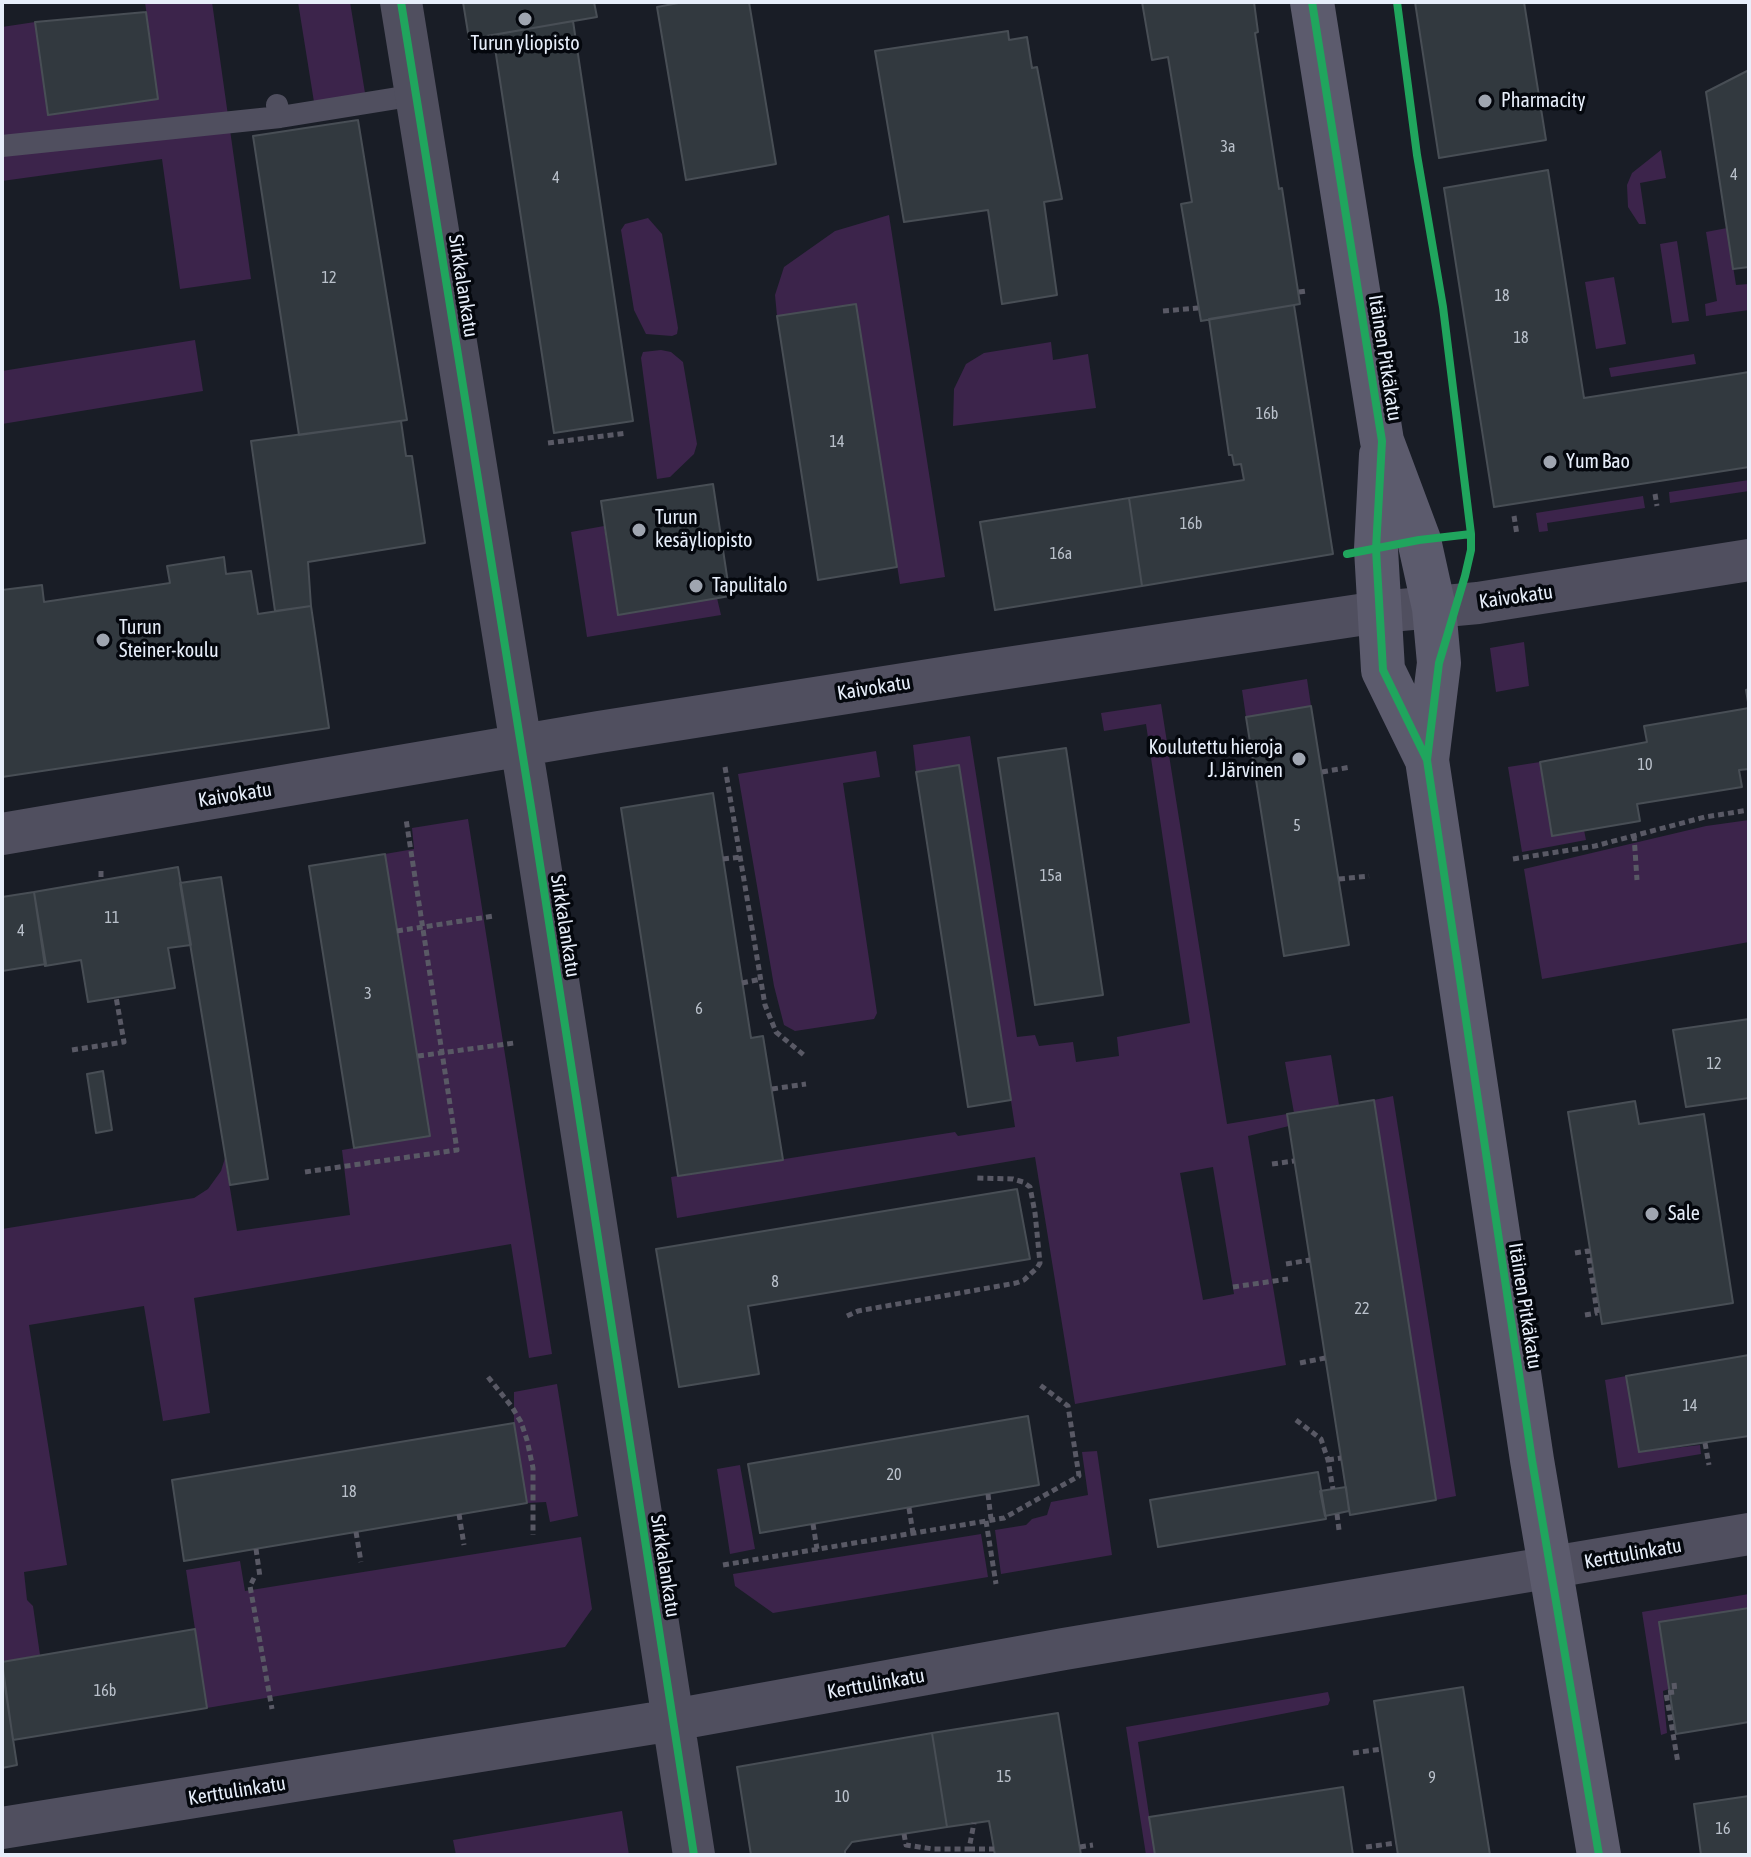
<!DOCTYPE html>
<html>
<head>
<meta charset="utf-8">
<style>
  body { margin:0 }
  #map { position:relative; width:1751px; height:1857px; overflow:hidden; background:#191d26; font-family:"Asap Condensed",sans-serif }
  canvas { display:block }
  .frame { position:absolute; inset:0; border:4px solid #e7eefa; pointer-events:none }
</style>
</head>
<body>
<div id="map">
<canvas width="1751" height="1857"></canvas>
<div class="frame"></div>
</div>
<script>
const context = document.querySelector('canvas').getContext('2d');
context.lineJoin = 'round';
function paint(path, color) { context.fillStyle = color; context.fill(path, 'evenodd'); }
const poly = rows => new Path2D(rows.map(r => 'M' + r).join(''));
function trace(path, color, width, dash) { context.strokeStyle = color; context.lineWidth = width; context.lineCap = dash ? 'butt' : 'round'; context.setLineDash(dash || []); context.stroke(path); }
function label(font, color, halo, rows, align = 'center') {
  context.font = font + ' "Asap Condensed",sans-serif'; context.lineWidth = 7; context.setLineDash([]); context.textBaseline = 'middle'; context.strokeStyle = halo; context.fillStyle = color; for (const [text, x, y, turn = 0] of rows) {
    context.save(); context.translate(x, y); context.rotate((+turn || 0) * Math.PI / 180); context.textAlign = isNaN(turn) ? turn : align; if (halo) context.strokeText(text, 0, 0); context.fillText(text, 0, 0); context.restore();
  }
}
paint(poly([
  [145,2,212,2,251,279,180,289,162,159,2,181,2,27,35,22,49,115,158,99],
  [298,2,350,2,365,93,314,102],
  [1661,150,1666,178,1640,183,1646,224,1639,224,1628,207,1627,185,1632,173],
  [889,215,945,577,900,584,856,304,777,316,775,295,784,267,835,231],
  [648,218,662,234,678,328,677,334,672,336,646,334,634,310,621,230,625,224],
  [1727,228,1736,285,1749,284,1749,310,1706,316,1705,304,1717,301,1706,232],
  [1677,241,1689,321,1672,323,1660,244],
  [1614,277,1626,344,1596,349,1585,282],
  [195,340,203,391,2,424,2,371],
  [1051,342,1053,360,1088,354,1096,408,953,426,954,389,966,364,984,353],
  [661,350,671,352,683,362,697,444,694,454,670,477,657,479,641,358,643,352],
  [1694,354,1696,364,1611,377,1609,368],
  [1749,480,1749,491,1670,503,1669,492],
  [1643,496,1645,508,1547,523,1548,531,1539,532,1536,513],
  [604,526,618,615,717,598,721,615,587,637,571,532],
  [1524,642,1529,686,1496,692,1490,648],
  [1307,679,1311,706,1246,717,1242,690],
  [1161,704,1227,1124,1287,1114,1289,1126,1248,1136,1286,1365,1075,1404,1035,1157,677,1218,671,1177,955,1132,958,1136,1015,1127,959,766,916,772,913,745,970,736,1017,1037,1035,1035,1039,1046,1073,1042,1076,1062,1119,1056,1117,1037,1190,1023,1146,724,1104,731,1101,713],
  [1213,1167,1234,1294,1203,1300,1180,1173],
  [876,751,880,777,843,783,877,1013,874,1019,795,1031,784,1025,774,986,738,774],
  [1540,762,1552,836,1584,830,1586,840,1522,852,1508,767],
  [468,819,552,1354,529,1358,511,1244,194,1298,210,1413,163,1421,144,1306,29,1325,67,1565,24,1572,27,1600,33,1606,40,1655,2,1662,2,1229,194,1198,208,1189,221,1171,225,1158,237,1231,350,1215,342,1150,430,1135,385,854,414,849,412,828],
  [1749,820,1749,942,1542,979,1524,869,1706,826],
  [1331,1055,1339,1105,1294,1113,1285,1062],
  [1393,1096,1456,1496,1436,1500,1374,1100],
  [1626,1376,1639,1452,1700,1445,1701,1454,1618,1468,1605,1380],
  [557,1384,578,1516,550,1522,546,1502,527,1503,514,1423,514,1392],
  [1097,1451,1112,1555,1001,1574,995,1530,1026,1525,1032,1519,1047,1515,1051,1502,1088,1495,1082,1452],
  [740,1465,755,1549,730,1554,717,1469],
  [981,1534,988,1577,773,1613,735,1586,733,1574],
  [581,1537,592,1609,565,1647,207,1708,186,1570,240,1561,245,1591],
  [1749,1594,1749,1608,1659,1622,1669,1689,1663,1691,1667,1733,1661,1735,1642,1612],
  [1328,1692,1330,1700,1328,1705,1138,1742,1155,1855,1146,1855,1126,1727],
  [622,1811,629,1855,456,1855,453,1840]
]), '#3c244b');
const building = poly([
  [463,2,594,2,597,17,469,39,463,2],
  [684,2,749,2,776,164,686,180,657,7,684,2],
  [1142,2,1254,2,1258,32,1255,33,1266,106,1279,189,1282,188,1300,304,1201,321,1181,204,1192,202,1168,57,1152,60,1142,2],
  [1415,2,1524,2,1546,140,1439,158,1415,2],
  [146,12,158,99,48,115,35,22,146,12],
  [573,21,633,421,554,433,493,35,573,21],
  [1008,31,1009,40,1027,37,1032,68,1037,67,1062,199,1044,202,1057,295,1002,304,988,210,904,222,875,51,1008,31],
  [1749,70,1749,267,1733,269,1706,92,1749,70],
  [358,120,407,420,299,435,253,136,358,120],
  [1548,170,1584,398,1749,372,1749,467,1494,507,1444,188,1548,170],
  [856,304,897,567,818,580,777,316,856,304],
  [1294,305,1333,554,1142,586,1129,498,1244,480,1241,464,1234,465,1232,455,1229,455,1209,319,1294,305],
  [401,421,406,456,412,456,425,543,308,562,311,606,275,611,251,441,401,421],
  [713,484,730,596,618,615,601,501,713,484],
  [1129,498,1142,586,995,610,980,522,1129,498],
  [224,557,226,574,251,571,258,614,311,606,329,728,2,777,2,590,42,585,44,602,170,583,167,566,224,557],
  [1749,689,1749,769,1739,770,1742,787,1637,804,1640,821,1552,836,1540,762,1647,742,1644,726,1749,708,1746,690,1749,689],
  [1311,706,1349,945,1284,956,1246,717,1311,706],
  [1066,748,1103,995,1035,1005,998,758,1066,748],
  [959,765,1011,1100,968,1107,916,772,959,765],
  [713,793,751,1038,763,1036,783,1160,678,1176,621,808,713,793],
  [385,854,430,1136,354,1148,309,866,385,854],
  [178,867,191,945,168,948,175,988,88,1002,81,960,45,966,34,892,178,867],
  [221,877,268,1179,230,1185,180,883,221,877],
  [34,892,46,964,2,971,2,897,34,892],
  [1749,1019,1749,1098,1686,1107,1673,1030,1749,1019],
  [103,1071,112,1130,96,1133,87,1074,103,1071],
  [1374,1100,1436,1500,1350,1515,1287,1114,1374,1100],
  [1635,1101,1639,1124,1704,1114,1733,1303,1602,1324,1568,1112,1635,1101],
  [1017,1189,1030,1259,748,1306,759,1374,679,1387,656,1249,1017,1189],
  [1749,1355,1749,1436,1639,1452,1626,1376,1749,1355],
  [1028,1416,1039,1485,760,1533,748,1464,1028,1416],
  [514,1423,527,1503,184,1561,172,1480,514,1423],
  [1318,1472,1326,1519,1158,1547,1150,1500,1318,1472],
  [1346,1487,1349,1511,1325,1516,1320,1491,1346,1487],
  [1749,1608,1749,1722,1676,1734,1659,1622,1749,1608],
  [195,1629,207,1708,13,1740,2,1662,195,1629],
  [3,1674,17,1765,2,1768,2,1674,3,1674],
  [1463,1687,1490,1855,1398,1855,1374,1701,1463,1687],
  [1058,1713,1081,1855,995,1855,989,1821,947,1827,932,1733,1058,1713],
  [932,1733,947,1827,852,1842,845,1851,845,1855,751,1855,737,1767,932,1733],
  [1343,1787,1353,1855,1155,1855,1149,1817,1343,1787],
  [1749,1796,1749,1855,1701,1855,1694,1804,1749,1796]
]);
paint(building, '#32393f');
trace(building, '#484e55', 2);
trace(poly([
  [1299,292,1306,291],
  [1163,311,1198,308],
  [548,443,627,433],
  [1655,494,1657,506],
  [1514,516,1517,535],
  [725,767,765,1005,776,1032,805,1056],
  [1322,772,1351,767],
  [1634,835,1637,880],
  [723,859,741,857],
  [1513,859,1595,846,1705,817,1749,810],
  [101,871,101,880],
  [1339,879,1369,876],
  [397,931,494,916],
  [742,983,761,979],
  [72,1050,124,1042,116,997],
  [418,1056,514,1043],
  [772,1089,806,1084],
  [1272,1164,1294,1161],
  [305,1172,457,1150,406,819],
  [1575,1253,1588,1251,1597,1313,1600,1312],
  [1286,1264,1310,1260],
  [1233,1287,1288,1279],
  [1585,1315,1597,1313],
  [847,1316,858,1311,1016,1283,1024,1280,1037,1268,1040,1263,1035,1213,1030,1187,1023,1182,1013,1179,975,1178],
  [1300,1363,1325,1358],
  [488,1377,512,1407,521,1422,527,1440,533,1468,533,1535],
  [1296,1420,1321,1439,1328,1460,1333,1489],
  [1705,1443,1709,1465],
  [1328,1460,1341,1458],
  [988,1494,991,1519],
  [909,1508,913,1533],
  [459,1514,464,1545],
  [1337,1514,1339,1530],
  [986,1521,996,1584],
  [813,1524,817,1549],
  [356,1532,361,1562],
  [256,1549,260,1577],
  [723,1565,1004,1518,1079,1476,1068,1406,1040,1385],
  [254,1578,250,1586,272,1709],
  [1674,1683,1675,1692,1666,1693,1678,1763],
  [1353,1753,1382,1749],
  [904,1834,906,1845,933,1849,969,1849,974,1823],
  [1080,1847,1093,1845],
  [1366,1847,1396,1843],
  [969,1849,994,1849]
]), '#595965', 5, [6, 4]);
trace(poly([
  [277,105,280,117,416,95],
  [2,146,280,117]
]), '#504f5f', 22);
trace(poly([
  [401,2,532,813,694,1855],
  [2,834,599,732,961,675,1379,612,1478,603,1749,560],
  [2,1828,673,1720,1064,1649,1749,1534]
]), '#504f5f', 42);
trace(poly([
  [1312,2,1382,441,1419,540,1434,608,1439,663,1427,760,1532,1460,1599,1855],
  [1381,455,1376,549,1383,670,1427,760]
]), '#5c5b6d', 44);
trace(poly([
  [401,2,532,813,694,1855],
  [1312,2,1382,441,1376,549,1383,670,1427,760],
  [1397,2,1417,155,1443,307,1471,534,1471,550,1465,576,1439,663,1427,760,1532,1460,1599,1855],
  [1347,554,1419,540,1471,534]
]), '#20a55d', 8);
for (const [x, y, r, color] of [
  [525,19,8,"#9fa5b0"],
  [1485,101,8,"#9fa5b0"],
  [1550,462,8,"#9fa5b0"],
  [639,530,8,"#9fa5b0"],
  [696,586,8,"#9fa5b0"],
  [103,640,8,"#9fa5b0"],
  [1299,759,8,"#9fa5b0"],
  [1652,1214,8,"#9fa5b0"]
]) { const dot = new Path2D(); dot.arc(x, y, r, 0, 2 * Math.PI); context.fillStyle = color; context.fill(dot); trace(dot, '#04070d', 3); }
label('16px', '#bac1cb', null, [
  ["3a",1228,147],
  ["4",1734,175],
  ["4",556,178],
  ["12",329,278],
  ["18",1502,296],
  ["18",1521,338],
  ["16b",1267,414],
  ["14",837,442],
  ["16b",1191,524],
  ["16a",1061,554],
  ["10",1645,765],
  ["5",1297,826],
  ["15a",1051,876],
  ["11",112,918],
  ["4",21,931],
  ["3",368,994],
  ["6",699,1009],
  ["12",1714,1064],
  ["8",775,1282],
  ["22",1362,1309],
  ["14",1690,1406],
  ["20",894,1475],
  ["18",349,1492],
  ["16b",105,1691],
  ["15",1004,1777],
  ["9",1432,1778],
  ["10",842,1797],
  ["16",1723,1829]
]);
label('20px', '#e7eefa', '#04070d', [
  ["Turun yliopisto",525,44,"center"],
  ["Pharmacity",1501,101],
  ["Yum Bao",1566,462],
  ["Turun",655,518],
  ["kesäyliopisto",655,541],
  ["Tapulitalo",712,586],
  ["Turun",119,628],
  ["Steiner-koulu",119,651],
  ["Koulutettu hieroja",1283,748,"right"],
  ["J. Järvinen",1283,771,"right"],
  ["Sale",1668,1214]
], 'left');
label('20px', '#e7eefa', '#04070d', [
  ["Sirkkalankatu",463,286,81],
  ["Itäinen Pitkäkatu",1385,358,81],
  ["Kaivokatu",1516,597,-8],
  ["Kaivokatu",874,688,-9],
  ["Kaivokatu",235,795,-9],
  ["Sirkkalankatu",565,926,81],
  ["Itäinen Pitkäkatu",1525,1306,81],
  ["Kerttulinkatu",1633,1554,-10],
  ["Sirkkalankatu",665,1566,81],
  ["Kerttulinkatu",876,1684,-10],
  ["Kerttulinkatu",237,1791,-9]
]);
</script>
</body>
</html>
